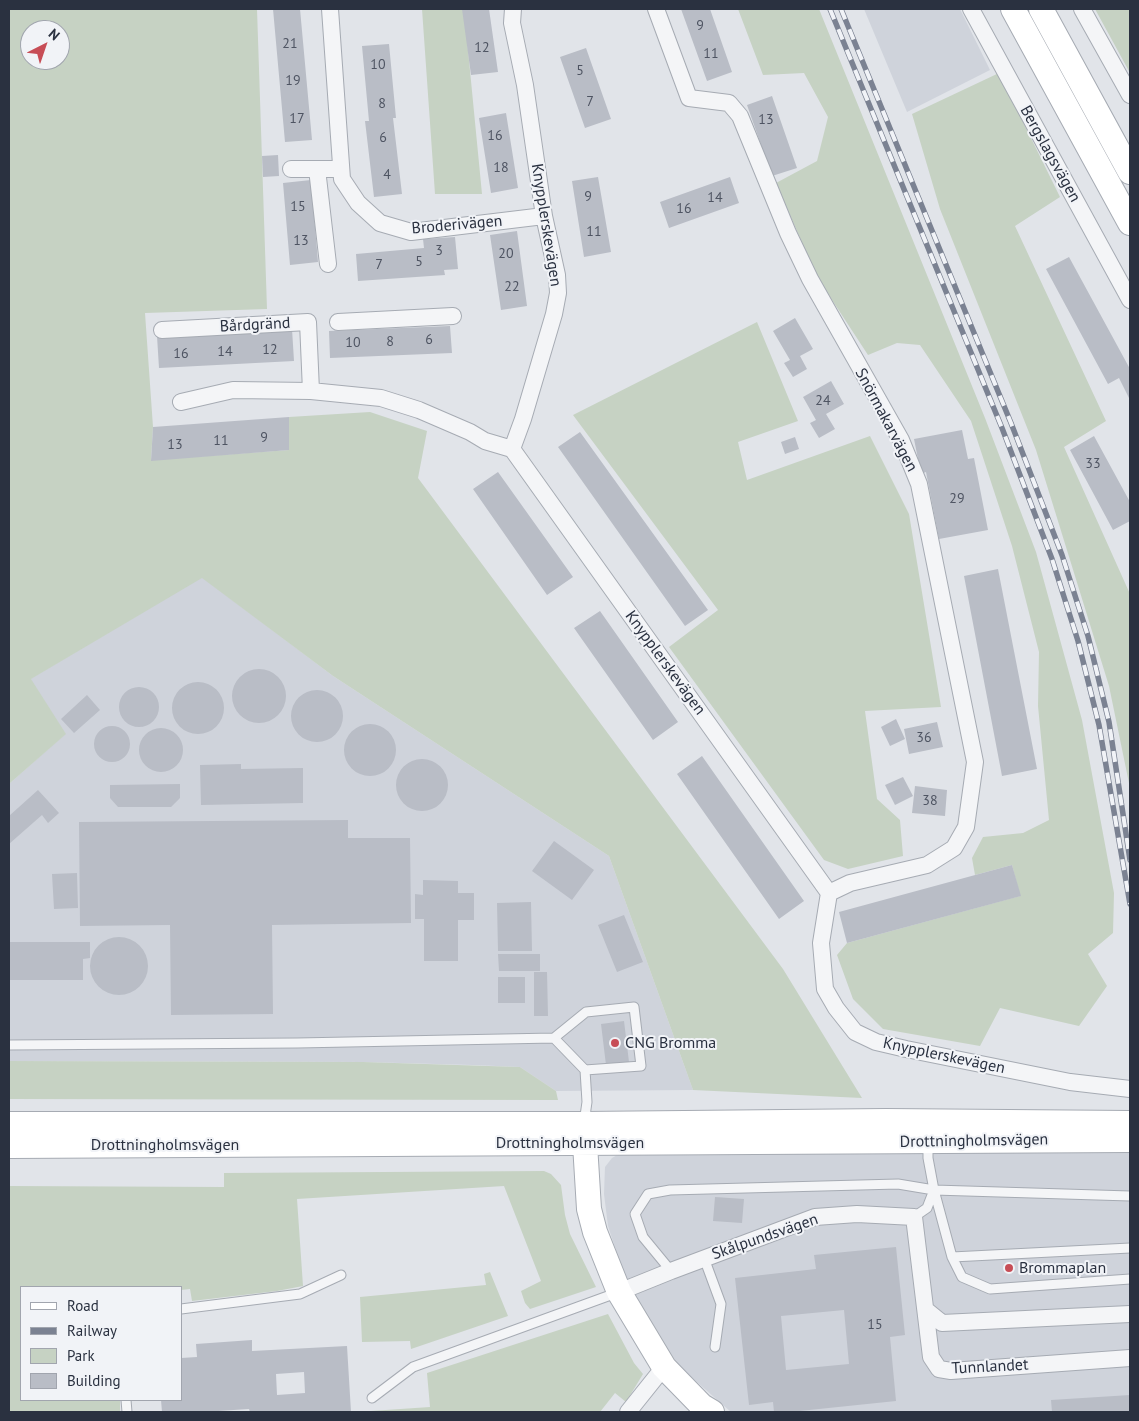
<!DOCTYPE html>
<html>
<head>
<meta charset="utf-8">
<style>
  body { margin:0 }
  #map { position:relative; width:1139px; height:1421px; overflow:hidden; background:#e1e4e9; font-family:"PT Sans",sans-serif }
  canvas { display:block }
  .frame { position:absolute; inset:0; border:10px solid #2a3140; pointer-events:none }
  .legend { position:absolute; left:20px; top:1286px; width:162px; height:115px; box-sizing:border-box; background:#f1f3f7; border:1px solid #a1a5ae; margin:0; padding:6px 9px; list-style:none; font-size:15px; color:#2a3140 }
  .legend li { display:flex; align-items:center; gap:10px; height:25px }
  .legend b { width:25px; border:1px solid #a1a5ae }
  .north { position:absolute; left:20px; top:20px; width:50px; height:50px; box-sizing:border-box; background:#f1f3f7; border:1px solid #a1a5ae; border-radius:50%; rotate:41deg; font-size:14px; font-weight:700; line-height:20px; text-align:center; color:#2a3140 }
  .north::after { content:''; display:block; margin:auto; width:18px; height:22px; background:#c74d56; clip-path:polygon(50% 0,100% 100%,50% 72%,0 100%) }
</style>
</head>
<body>
<div id="map">
<canvas width="1139" height="1421"></canvas>
<div class="frame"></div>
<ul class="legend">
<li><b style="height:6px;background:#fff"></b>Road</li>
<li><b style="height:6px;background:#7b8292"></b>Railway</li>
<li><b style="height:14px;background:#c6d2c3"></b>Park</li>
<li><b style="height:14px;background:#b9bdc6"></b>Building</li>
</ul>
<div class="north">N</div>
</div>
<script>
const context = document.querySelector('canvas').getContext('2d');
context.lineJoin = 'round';
function paint(path, color) { context.fillStyle = color; context.fill(path, 'evenodd'); }
const poly = rows => new Path2D(rows.map(r => 'M' + r).join(''));
function trace(path, color, width, dash) { context.strokeStyle = color; context.lineWidth = width; context.lineCap = dash ? 'butt' : 'round'; context.setLineDash(dash || []); context.stroke(path); }
function label(font, color, halo, rows, align = 'center') {
  context.font = font + ' "PT Sans",sans-serif'; context.lineWidth = 4; context.setLineDash([]); context.textBaseline = 'middle'; context.strokeStyle = halo; context.fillStyle = color; for (const [text, x, y, turn = 0] of rows) {
    context.save(); context.translate(x, y); context.rotate((+turn || 0) * Math.PI / 180); context.textAlign = isNaN(turn) ? turn : align; if (halo) context.strokeText(text, 0, 0); context.fillText(text, 0, 0); context.restore();
  }
}
paint(poly([
  [864,9,960,9,990,70,907,112],
  [202,577,333,676,609,856,693,1090,556,1091,520,1067,473,1065,363,1062,9,1061,9,784,65,734,30,679],
  [1130,1150,1130,1412,731,1412,673,1361,631,1296,608,1226,604,1194,605,1167,612,1158,621,1153]
]), '#cfd3db');
paint(poly([
  [9,9,257,9,267,309,145,313,153,427,151,460,289,450,289,417,370,412,427,431,418,478,783,969,862,1098,693,1090,609,856,333,676,202,578,31,679,66,734,9,784],
  [30,30,60,30,60,60,30,60],
  [422,9,464,9,482,194,435,194],
  [738,9,819,9,985,418,1036,552,1082,720,1114,893,1113,933,1088,954,1107,986,1079,1026,1000,1008,980,1046,883,1029,853,999,837,955,847,943,1020,896,1012,865,975,875,972,858,983,837,1023,833,1049,820,1038,706,1039,652,1012,546,971,421,920,345,897,343,868,355,817,277,776,183,817,161,828,117,804,73,763,75],
  [1095,9,1130,9,1130,73],
  [999,73,1060,197,1015,226,1106,421,1064,447,1130,594,1130,788,1109,686,1036,450,940,209,912,114],
  [757,322,798,421,738,442,747,480,870,436,909,514,941,707,865,711,877,799,900,820,903,856,848,869,824,860,669,647,718,610,573,415],
  [9,1061,363,1062,520,1067,556,1091,558,1100,9,1099],
  [544,1171,551,1174,561,1185,565,1215,570,1234,596,1287,530,1309,525,1303,521,1291,541,1281,504,1186,297,1199,303,1286,277,1291,192,1301,190,1289,181,1290,181,1287,21,1287,21,1400,120,1400,120,1412,9,1412,9,1186,224,1187,224,1173],
  [490,1272,508,1316,411,1349,410,1341,362,1342,360,1297,486,1285,484,1274],
  [608,1314,634,1363,643,1374,626,1402,615,1393,600,1412,356,1412,430,1407,427,1373]
]), '#c6d2c3');
paint(poly([
  [273,9,300,9,312,140,285,142],
  [462,9,489,9,498,72,471,75],
  [681,9,710,9,732,72,707,81],
  [389,44,396,118,393,118,402,194,374,197,365,121,369,121,362,46],
  [586,48,611,119,585,128,560,57],
  [772,96,797,168,772,176,747,105],
  [506,113,518,188,491,193,479,118],
  [278,155,279,176,263,177,262,156],
  [598,177,611,252,584,257,572,181],
  [730,177,739,203,669,228,660,202],
  [311,180,318,262,290,265,283,183],
  [517,231,527,306,501,310,490,235],
  [455,237,458,269,444,270,445,275,358,281,356,254,424,248,423,239],
  [1069,257,1130,369,1130,400,1119,378,1108,384,1046,269],
  [795,318,813,349,800,356,807,369,793,377,784,363,790,360,773,331],
  [450,326,452,353,330,358,329,331],
  [292,329,294,361,159,368,157,336],
  [831,381,844,404,826,414,835,429,819,438,810,423,816,420,803,397],
  [289,417,289,450,151,461,153,427],
  [962,430,968,459,974,458,988,530,939,539,926,472,921,474,914,439],
  [580,432,708,610,685,626,558,447],
  [1094,436,1130,502,1130,521,1113,530,1070,450],
  [795,437,799,449,785,454,781,442],
  [498,472,573,577,547,595,473,489],
  [998,569,1037,769,1002,776,964,576],
  [600,611,678,722,653,740,574,628],
  '232 696a27 27 0 1 1 54 0a27 27 0 1 1-54 0Z',
  '172 708a26 26 0 1 1 52 0a26 26 0 1 1-52 0Z',
  '119 707a20 20 0 1 1 40 0a20 20 0 1 1-40 0Z',
  '291 716a26 26 0 1 1 52 0a26 26 0 1 1-52 0Z',
  [87,695,100,710,74,733,61,719],
  [896,719,905,739,890,746,881,727],
  [937,722,943,747,909,754,904,729],
  '344 750a26 26 0 1 1 52 0a26 26 0 1 1-52 0Z',
  '94 744a18 18 0 1 1 36 0a18 18 0 1 1-36 0Z',
  '139 750a22 22 0 1 1 44 0a22 22 0 1 1-44 0Z',
  [702,756,804,901,779,919,677,774],
  '396 785a26 26 0 1 1 52 0a26 26 0 1 1-52 0Z',
  [241,764,241,769,303,768,303,803,201,805,200,765],
  [903,777,913,796,895,805,885,785],
  [180,784,180,798,171,807,118,807,110,798,110,785],
  [915,786,947,790,945,816,912,813],
  [38,790,59,813,48,823,42,815,9,844,9,816],
  [348,820,348,838,410,838,411,923,272,925,273,1014,171,1015,170,925,80,926,79,822],
  [554,841,594,870,572,900,532,871],
  [1012,865,1021,896,847,943,839,912],
  [77,873,78,908,54,909,52,874],
  [423,880,458,881,458,893,474,893,474,920,458,920,458,961,424,961,424,919,415,919,415,894,423,895],
  [531,902,532,951,498,951,497,903],
  [624,915,643,962,617,972,598,925],
  '90 966a29 29 0 1 1 58 0a29 29 0 1 1-58 0Z',
  [9,942,90,942,90,958,83,959,83,980,9,980],
  [498,954,540,954,540,971,499,971],
  [534,972,547,972,548,1016,534,1016],
  [498,977,525,977,525,1003,498,1003],
  [624,1021,629,1062,606,1065,601,1024],
  [715,1197,744,1199,742,1223,713,1221],
  [896,1247,905,1335,890,1337,896,1401,790,1412,774,1412,773,1402,749,1405,735,1278,816,1269,814,1255],
  [844,1310,849,1364,786,1370,781,1316],
  [252,1340,252,1351,347,1346,351,1412,250,1412,249,1409,203,1412,162,1412,161,1400,181,1400,181,1358,197,1357,196,1344],
  [304,1372,305,1393,277,1395,276,1374],
  [1130,1395,1130,1412,1052,1412,1051,1400]
]), '#b9bdc6');
const lane = poly([
  [554,1038,586,1012,634,1007,641,1066,585,1070],
  [9,1045,297,1043,554,1038,585,1070,587,1102,584,1123],
  [928,1143,928,1158,934,1190,952,1257,962,1277,990,1289,1130,1279],
  [914,1217,927,1208,934,1190],
  [952,1257,1130,1248],
  [704,1258,721,1304,715,1347],
  [671,1271,643,1237,635,1214,648,1194,670,1190,898,1184,934,1190,1130,1196],
  [181,1309,300,1294,341,1275],
  [372,1398,413,1367,619,1292],
  [126,1400,127,1412]
]);
const street = poly([
  [330,9,342,179,358,203,380,223,411,232,544,216],
  [513,9,512,23,525,85,544,216,557,275,558,293,554,314,523,419,512,449,829,893,821,943,825,989,836,1008,855,1032,876,1042,906,1049,1070,1082,1130,1089],
  [656,9,689,98,729,103,740,116,788,233,810,279,901,440,919,484,975,762,966,827,954,848,927,865,850,883,829,893],
  [971,9,1130,300],
  [1082,9,1130,95],
  [291,169,341,169],
  [317,169,328,264],
  [338,322,453,316],
  [162,330,308,322,311,391],
  [181,402,233,390,311,391,381,398,419,410,470,432,485,441,512,449],
  [619,1292,671,1271,815,1217,857,1214,914,1217,931,1357,939,1369,951,1371,1130,1358],
  [926,1310,942,1323,1130,1314],
  [628,1412,664,1367]
]);
const secondary = poly([
  [1013,9,1130,223],
  [1041,9,1130,172],
  [9,1124,584,1124,886,1121,1130,1123],
  [584,1128,589,1209,595,1232,619,1292,664,1367,702,1406,712,1412],
  [9,1146,1130,1140]
]);
trace(lane, '#a6abb3', 11);
trace(street, '#a6abb3', 18);
trace(secondary, '#a6abb3', 26);
trace(lane, '#f4f5f7', 9);
trace(street, '#f4f5f7', 16);
trace(secondary, '#fff', 24);
const rail = poly([
  [830,9,1002,428,1052,559,1078,641,1099,725,1130,904],
  [841,9,1011,423,1062,555,1088,636,1109,722,1130,860]
]);
trace(rail, '#7b8292', 5.5);
trace(rail, '#f1f3f7', 4, [11]);
for (const [x, y, r, color] of [
  [615,1043,5,"#c74d56"],
  [1009,1268,5,"#c74d56"]
]) { const dot = new Path2D(); dot.arc(x, y, r, 0, 2 * Math.PI); context.fillStyle = color; context.fill(dot); trace(dot, '#f1f3f7', 2); }
label('14px', '#4e5462', null, [
  ["9",700,26],
  ["21",290,44],
  ["12",482,48],
  ["11",711,54],
  ["10",378,65],
  ["5",580,71],
  ["19",293,81],
  ["7",590,102],
  ["8",382,104],
  ["17",297,119],
  ["13",766,120],
  ["16",495,136],
  ["6",383,138],
  ["18",501,168],
  ["4",387,175],
  ["9",588,197],
  ["14",715,198],
  ["15",298,207],
  ["16",684,209],
  ["11",594,232],
  ["13",301,241],
  ["3",439,251],
  ["20",506,254],
  ["5",419,262],
  ["7",379,265],
  ["22",512,287],
  ["6",429,340],
  ["8",390,342],
  ["10",353,343],
  ["12",270,350],
  ["14",225,352],
  ["16",181,354],
  ["24",823,401],
  ["9",264,438],
  ["11",221,441],
  ["13",175,445],
  ["33",1093,464],
  ["29",957,499],
  ["36",924,738],
  ["38",930,801],
  ["15",875,1325]
]);
label('16px', '#2a3140', '#f1f3f7', [
  ["Bergslagsvägen",1050,154,61],
  ["Broderivägen",457,225,-5],
  ["Knypplerskevägen",546,225,81],
  ["Bårdgränd",255,325,-3],
  ["Snörmakarvägen",886,420,62],
  ["Knypplerskevägen",665,663,54],
  ["Knypplerskevägen",944,1056,12],
  ["Drottningholmsvägen",974,1141,-1],
  ["Drottningholmsvägen",570,1143],
  ["Drottningholmsvägen",165,1145],
  ["Skålpundsvägen",765,1237,-19],
  ["Tunnlandet",990,1367,-3]
]);
label('16px', '#2a3140', '#f1f3f7', [
  ["CNG Bromma",625,1043],
  ["Brommaplan",1019,1268]
], 'left');
</script>
</body>
</html>
